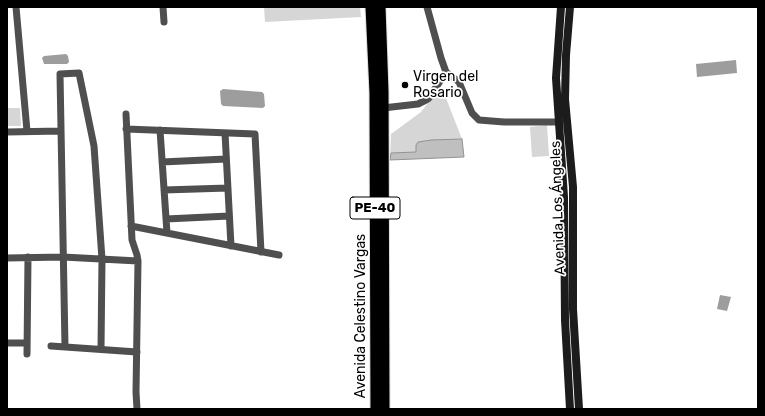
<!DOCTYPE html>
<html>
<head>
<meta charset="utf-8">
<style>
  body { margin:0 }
  #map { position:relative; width:765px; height:416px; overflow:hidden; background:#fff; font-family:Rubik,sans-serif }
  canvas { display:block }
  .frame { position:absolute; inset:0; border:8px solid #000; pointer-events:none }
</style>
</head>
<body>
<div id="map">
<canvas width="765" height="416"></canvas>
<div class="frame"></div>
</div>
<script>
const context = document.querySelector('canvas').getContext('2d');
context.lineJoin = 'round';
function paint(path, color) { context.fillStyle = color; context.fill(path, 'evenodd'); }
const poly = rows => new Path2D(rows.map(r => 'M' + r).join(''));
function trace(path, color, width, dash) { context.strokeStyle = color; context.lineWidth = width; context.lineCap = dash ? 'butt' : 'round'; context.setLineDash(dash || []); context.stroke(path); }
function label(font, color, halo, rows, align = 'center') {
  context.font = font + ' Rubik,sans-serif'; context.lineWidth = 3.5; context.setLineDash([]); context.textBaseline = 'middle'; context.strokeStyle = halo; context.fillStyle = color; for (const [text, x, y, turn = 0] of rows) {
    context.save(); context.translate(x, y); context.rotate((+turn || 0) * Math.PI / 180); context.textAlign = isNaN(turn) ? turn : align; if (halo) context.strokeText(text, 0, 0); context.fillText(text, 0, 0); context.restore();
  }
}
paint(poly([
  [264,7,360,7,361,17,265,22],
  [444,93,462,139,464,157,390,160,391,134,421,112,431,99],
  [7,108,20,108,21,126,7,126],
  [547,125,549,156,532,157,530,127]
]), '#d6d6d6');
paint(poly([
  [66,54,68,56,69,62,67,64,44,64,42,58,44,56],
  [736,60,737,73,697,77,696,64],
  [223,89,262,92,264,94,265,106,263,108,223,106,221,104,220,91],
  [720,295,731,297,727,311,717,309]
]), '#9d9d9d');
const building = poly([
  [462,139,464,157,390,160,391,153,416,152,416,145,418,142,431,140,462,139]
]);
paint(building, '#bfbfbf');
trace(building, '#939393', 1);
const trunk = poly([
  [371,7,375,93,376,409],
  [380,7,383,92,384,409]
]);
trace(trunk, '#dbdbdb', 13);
trace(poly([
  [16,7,27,131],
  [163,7,164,22],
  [427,7,441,58,446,72],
  [446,72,459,82,472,113,479,120,504,122,559,122],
  [383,108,418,104,426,100,429,98,446,72],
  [126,114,132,240,137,255,138,261,136,392,137,409],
  [126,129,255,134,261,252],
  [160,130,167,233],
  [7,132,61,131],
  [225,133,231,246],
  [162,162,226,159],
  [164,190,228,188],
  [166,219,229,216],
  [131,226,279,255],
  [7,258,63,257,138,261],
  [7,343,27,343],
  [51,346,137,352],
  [65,347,60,74,79,73,94,146,102,259,101,349],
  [27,354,28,257]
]), '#4f4f4f', 7);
trace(poly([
  [561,7,556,78,564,197,565,320,570,409],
  [570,7,566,55,565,99,573,187,573,309,579,409]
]), '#1c1c1c', 8);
trace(trunk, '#000', 11);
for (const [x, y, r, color] of [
  [405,85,4,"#000"]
]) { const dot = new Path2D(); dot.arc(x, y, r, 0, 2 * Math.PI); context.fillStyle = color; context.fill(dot); trace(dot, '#fff', 1.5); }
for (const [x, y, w] of [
  [375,208,50]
]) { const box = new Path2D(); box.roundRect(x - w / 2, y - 11, w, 22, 3); context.fillStyle = '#fff'; context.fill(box); trace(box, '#000', 1); }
label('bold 13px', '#000', null, [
  ["PE-40",375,208]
]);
label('14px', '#000', '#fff', [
  ["Virgen del",413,77],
  ["Rosario",413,93]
], 'left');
label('14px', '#000', '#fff', [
  ["Avenida Los Ángeles",558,208,-92],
  ["Avenida Celestino Vargas",361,316,-90]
]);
</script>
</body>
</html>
